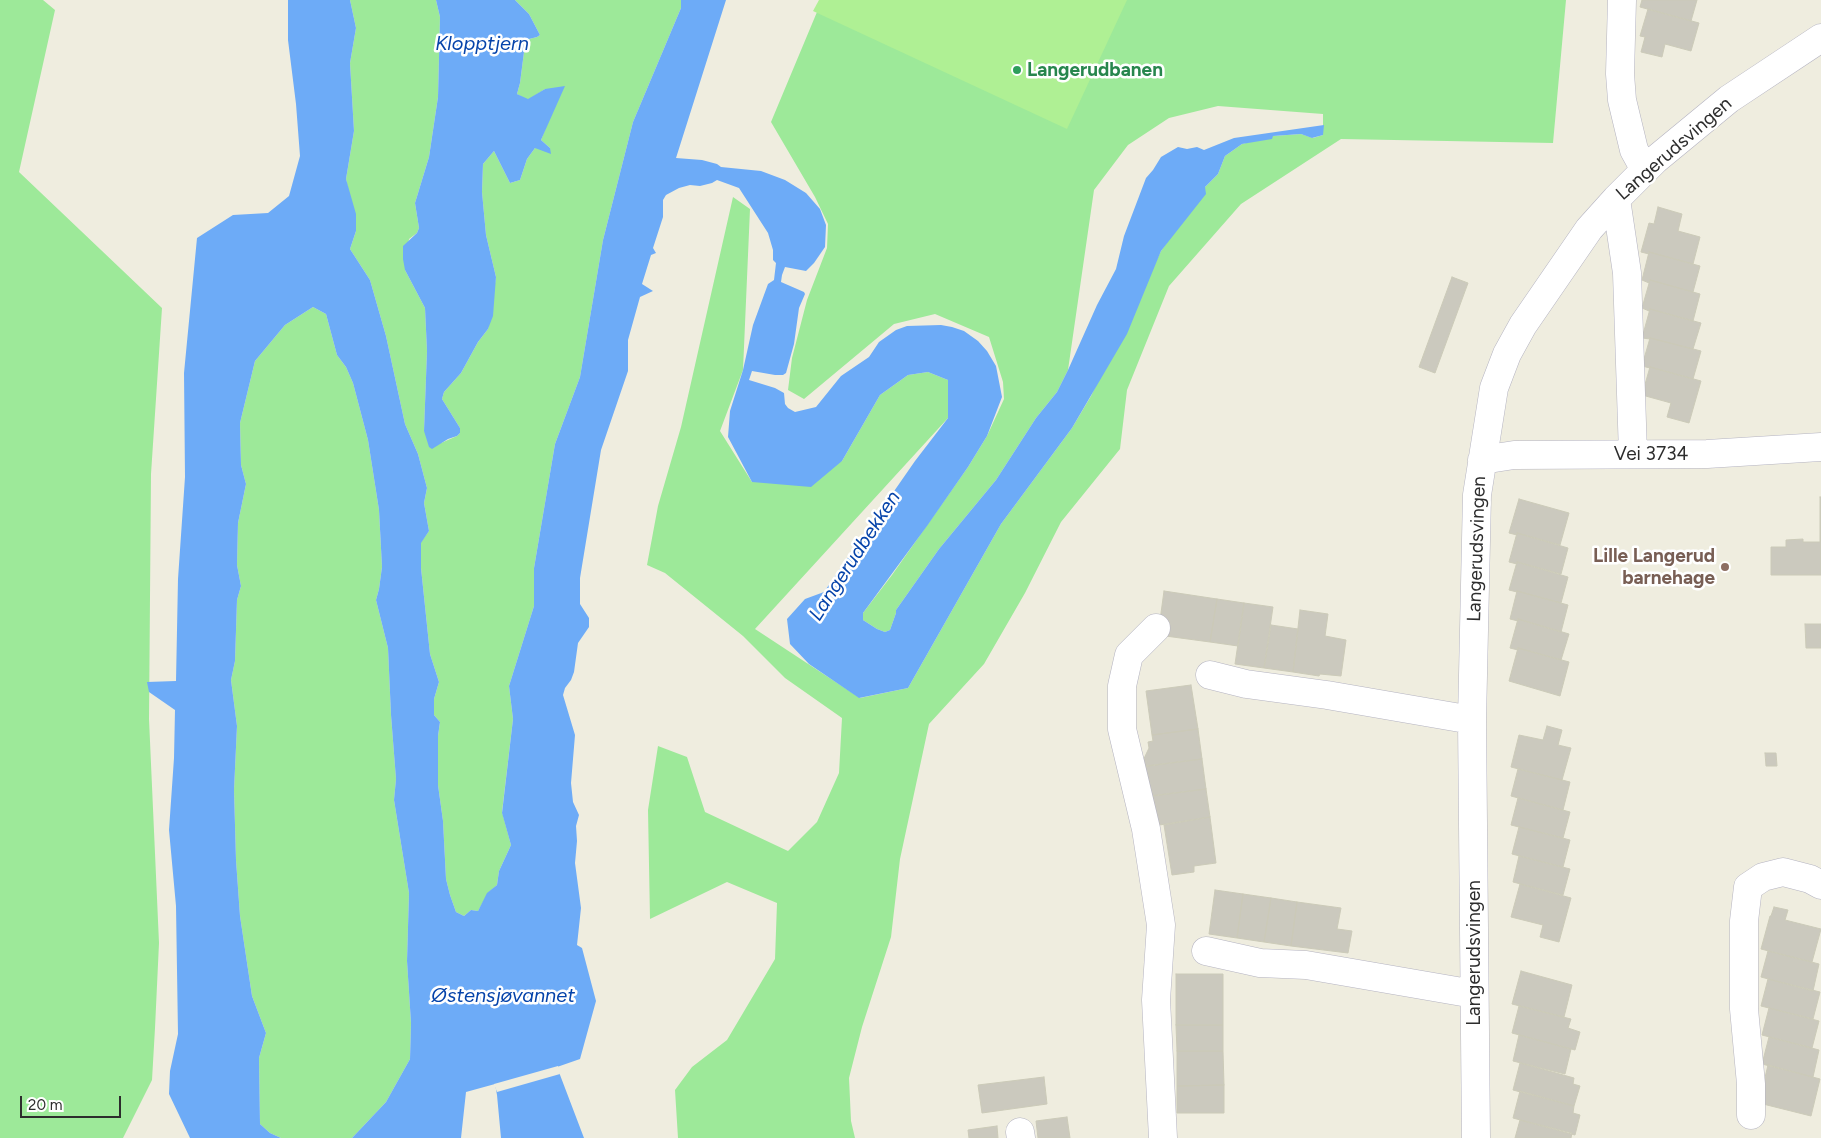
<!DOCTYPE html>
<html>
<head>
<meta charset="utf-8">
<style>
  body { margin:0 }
  #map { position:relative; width:1821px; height:1138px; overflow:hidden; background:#efeddf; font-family:Figtree,sans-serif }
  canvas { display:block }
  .scale { position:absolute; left:20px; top:1096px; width:101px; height:22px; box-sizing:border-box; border:2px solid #2d2d2d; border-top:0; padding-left:6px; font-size:15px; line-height:18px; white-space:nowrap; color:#2d2d2d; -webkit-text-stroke:4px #fff; paint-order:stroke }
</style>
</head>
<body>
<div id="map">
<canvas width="1821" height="1138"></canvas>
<div class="scale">20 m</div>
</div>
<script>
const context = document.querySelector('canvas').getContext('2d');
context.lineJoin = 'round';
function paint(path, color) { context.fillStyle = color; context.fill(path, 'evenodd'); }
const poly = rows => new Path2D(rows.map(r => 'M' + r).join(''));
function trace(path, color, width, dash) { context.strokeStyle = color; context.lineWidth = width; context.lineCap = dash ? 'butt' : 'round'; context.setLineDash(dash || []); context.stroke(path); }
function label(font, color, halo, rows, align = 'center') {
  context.font = font + ' Figtree,sans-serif'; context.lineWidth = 5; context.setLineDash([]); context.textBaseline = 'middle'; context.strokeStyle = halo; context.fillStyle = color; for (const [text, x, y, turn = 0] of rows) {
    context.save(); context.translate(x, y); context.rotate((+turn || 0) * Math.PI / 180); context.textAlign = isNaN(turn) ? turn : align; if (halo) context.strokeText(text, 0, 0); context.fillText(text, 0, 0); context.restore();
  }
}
paint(poly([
  [0,0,43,0,55,10,19,172,162,308,151,474,149,719,159,943,155,1028,152,1080,123,1138,0,1138],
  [350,0,436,0,440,17,438,97,429,157,415,203,419,228,417,233,409,239,405,270,425,308,427,351,424,431,441,443,457,436,460,433,460,428,442,399,444,392,461,373,478,342,488,329,496,277,486,235,482,192,483,164,494,151,510,183,520,180,527,159,535,148,550,148,541,140,550,117,545,89,528,100,517,94,520,83,524,52,529,39,537,37,540,35,529,14,515,0,681,0,681,8,633,122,603,240,580,377,555,444,534,568,534,606,509,686,513,719,502,812,511,845,499,871,497,885,488,893,478,911,471,910,464,916,456,912,450,895,446,879,443,821,438,785,438,736,440,722,434,715,434,699,439,682,430,654,421,568,421,542,429,531,424,503,427,488,418,454,405,424,386,336,370,280,350,249,356,231,346,179,354,131,350,63,356,28],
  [822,0,1566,0,1553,143,1341,139,1241,204,1169,286,1127,390,1120,449,1061,522,1025,593,984,664,929,724,900,859,891,937,862,1027,849,1078,851,1121,855,1138,678,1138,675,1090,692,1067,727,1040,775,959,777,903,727,882,650,919,648,810,658,746,687,757,705,812,788,851,817,822,839,773,842,718,785,678,743,636,665,573,647,565,658,506,681,427,733,197,750,209,743,370,720,431,752,482,842,461,880,395,908,375,928,372,948,380,948,418,755,629,860,698,908,688,1001,524,1072,428,1091,396,1161,251,1205,187,1218,174,1225,156,1242,144,1273,136,1301,134,1313,138,1323,135,1323,114,1218,106,1169,118,1128,145,1094,190,1068,370,1057,392,1036,418,996,480,939,549,896,610,896,613,890,630,885,632,877,629,863,620,863,613,892,575,968,467,987,436,1004,399,1003,382,989,337,935,314,894,324,804,399,788,390,792,358,807,300,827,248,828,224,815,197,771,122],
  [313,307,326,314,337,355,346,367,353,383,368,440,379,510,382,567,379,589,376,600,388,648,391,715,396,779,394,800,409,893,407,961,411,1023,410,1059,386,1102,352,1138,281,1138,270,1133,260,1124,259,1058,266,1033,252,996,240,916,236,860,234,790,237,726,231,680,235,661,237,600,241,586,237,565,238,523,246,484,241,465,240,423,255,361,285,325]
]), '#9de999');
paint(poly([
  [819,0,1127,0,1067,129,813,11]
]), '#aff094');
paint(poly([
  [288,0,350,0,356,28,350,63,354,131,346,179,356,214,356,231,350,249,370,280,386,336,405,424,418,454,427,488,424,503,429,531,421,543,421,568,430,654,439,682,434,699,434,715,440,722,438,736,438,785,443,821,446,879,450,895,456,912,464,916,471,910,478,911,487,893,497,885,499,871,511,845,502,813,513,719,509,686,534,606,534,568,555,444,580,377,603,240,633,122,681,8,681,0,726,0,676,158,702,160,717,164,721,167,761,171,785,180,806,193,820,209,826,225,825,247,814,263,806,271,785,267,782,275,781,282,804,292,805,294,799,308,794,344,786,373,783,375,775,375,752,371,749,380,775,388,784,393,785,404,788,408,795,412,816,407,841,376,869,357,879,342,896,330,907,326,941,325,952,327,964,331,978,341,987,351,996,366,1002,397,987,436,968,467,927,526,863,613,863,620,877,629,885,632,890,630,896,613,896,610,939,549,996,480,1036,418,1057,392,1068,370,1097,305,1116,269,1124,236,1146,178,1153,170,1161,157,1178,147,1187,149,1197,147,1204,150,1234,138,1324,125,1323,135,1312,138,1301,134,1273,136,1272,139,1242,144,1225,156,1218,174,1205,187,1206,194,1161,251,1127,334,1072,428,1001,524,908,688,859,698,809,664,790,644,787,619,805,599,824,592,915,461,948,418,948,380,928,372,908,375,880,395,842,461,811,487,752,482,728,437,730,411,743,370,753,325,768,284,774,280,776,263,773,260,773,250,768,233,739,188,717,180,712,183,700,186,690,185,679,188,666,195,663,200,663,217,653,248,656,253,651,255,642,284,653,291,640,297,628,340,628,371,601,450,580,578,580,604,589,618,589,627,578,643,574,672,571,680,565,688,563,695,575,735,571,783,573,802,579,815,576,826,577,841,575,863,581,908,577,945,582,948,596,1001,580,1059,557,1067,584,1138,501,1138,497,1095,495,1084,466,1092,461,1138,352,1138,386,1102,410,1059,411,1023,407,961,409,893,394,800,396,779,391,715,388,648,376,600,379,589,382,567,379,510,368,440,353,383,346,367,337,355,326,314,313,307,285,325,255,361,240,423,241,465,246,484,238,523,237,565,241,586,237,600,235,661,231,680,237,726,234,790,236,860,240,916,252,996,266,1033,259,1058,260,1124,270,1133,281,1138,190,1138,169,1094,170,1071,178,1034,176,906,169,830,174,758,175,710,149,692,147,682,176,681,178,579,185,477,184,373,197,238,233,215,268,213,289,196,300,156,296,104,288,40],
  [436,0,515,0,529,14,540,35,537,37,529,39,524,52,520,83,517,94,528,99,545,89,565,86,541,140,550,148,551,154,535,148,527,159,520,180,510,183,494,151,483,164,482,192,486,235,496,277,493,316,488,329,478,342,461,373,444,392,442,399,460,428,460,433,457,436,448,439,432,449,429,447,424,431,427,351,425,308,405,270,403,259,403,246,417,233,419,228,415,203,429,157,438,97,440,17]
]), '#6dabf7');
paint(poly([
  [558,1066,560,1074,497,1092,494,1084]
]), '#efeddf');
const building = poly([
  [1642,0,1697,0,1691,21,1640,7,1642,0],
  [1648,9,1699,23,1691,51,1665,44,1662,57,1641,52,1645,37,1640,36,1648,9],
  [1658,207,1682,214,1678,231,1700,237,1693,264,1649,252,1649,254,1641,252,1649,223,1654,224,1658,207],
  [1649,252,1700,266,1693,292,1650,280,1649,283,1642,280,1649,252],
  [1452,277,1468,283,1435,373,1419,367,1452,277],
  [1650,280,1700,294,1693,321,1650,309,1649,311,1642,308,1650,280],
  [1650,309,1701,323,1693,349,1650,338,1650,339,1642,338,1650,309],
  [1650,338,1701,351,1693,379,1650,367,1650,368,1642,366,1650,338],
  [1650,367,1701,381,1689,423,1667,417,1671,403,1642,395,1650,367],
  [1820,497,1821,497,1821,575,1771,575,1771,547,1786,547,1786,540,1803,539,1803,542,1820,542,1820,497],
  [1519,499,1569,513,1560,545,1517,533,1517,535,1509,533,1519,499],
  [1517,533,1568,548,1561,574,1517,562,1517,564,1509,562,1517,533],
  [1517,562,1568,577,1561,603,1517,591,1517,592,1509,590,1517,562],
  [1164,591,1217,599,1210,642,1158,635,1164,591],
  [1517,591,1568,605,1561,632,1518,619,1518,621,1510,619,1517,591],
  [1217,599,1244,603,1238,646,1210,642,1217,599],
  [1244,603,1273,607,1264,668,1235,664,1244,603],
  [1300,610,1328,614,1325,636,1346,640,1341,676,1320,674,1319,676,1293,672,1300,610],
  [1518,619,1569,634,1561,660,1518,648,1518,650,1510,648,1518,619],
  [1805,624,1821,624,1821,648,1806,648,1805,624],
  [1271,625,1298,629,1293,672,1264,668,1271,625],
  [1518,648,1569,662,1560,696,1509,681,1518,648],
  [1191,685,1198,729,1152,735,1146,691,1191,685],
  [1547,726,1562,730,1558,745,1571,748,1562,780,1511,767,1519,735,1543,740,1547,726],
  [1198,729,1202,759,1140,767,1149,748,1148,742,1153,741,1152,735,1198,729],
  [1765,753,1776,753,1777,766,1766,766,1765,753],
  [1202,759,1206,789,1144,797,1138,767,1202,759],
  [1518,769,1570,782,1563,810,1511,796,1518,769],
  [1206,789,1210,817,1147,827,1142,797,1206,789],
  [1518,798,1570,812,1563,838,1511,825,1518,798],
  [1210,817,1216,863,1194,866,1194,872,1172,875,1164,825,1210,817],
  [1519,827,1570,840,1563,867,1512,854,1519,827],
  [1519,856,1570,869,1563,895,1513,882,1519,856],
  [1520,884,1571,898,1559,942,1540,937,1543,925,1511,917,1520,884],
  [1215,890,1243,894,1237,938,1209,934,1215,890],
  [1243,894,1271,898,1264,942,1237,938,1243,894],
  [1271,898,1297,902,1291,946,1264,942,1271,898],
  [1297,902,1341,908,1337,929,1352,931,1348,953,1291,946,1297,902],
  [1774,907,1788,910,1785,920,1821,929,1812,962,1761,949,1770,916,1771,916,1774,907],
  [1768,951,1819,964,1813,991,1761,977,1768,951],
  [1521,971,1572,985,1564,1017,1512,1004,1521,971],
  [1176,974,1223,974,1223,1025,1176,1025,1176,974],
  [1768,979,1820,992,1813,1019,1761,1006,1768,979],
  [1519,1006,1571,1019,1568,1028,1580,1032,1575,1050,1512,1033,1519,1006],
  [1769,1008,1819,1021,1812,1048,1762,1035,1769,1008],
  [1176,1025,1223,1025,1223,1051,1177,1051,1176,1025],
  [1519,1035,1571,1049,1565,1074,1513,1061,1519,1035],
  [1769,1037,1819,1050,1813,1077,1762,1064,1769,1037],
  [1177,1051,1223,1051,1224,1085,1177,1086,1177,1051],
  [1520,1063,1574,1078,1573,1084,1580,1086,1574,1106,1513,1090,1520,1063],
  [1768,1065,1820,1079,1811,1116,1759,1103,1768,1065],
  [1044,1077,1047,1104,982,1113,978,1085,1044,1077],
  [1224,1085,1224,1113,1177,1113,1177,1086,1224,1085],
  [1520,1091,1574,1106,1573,1113,1580,1115,1575,1135,1513,1118,1520,1091],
  [1067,1117,1070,1138,1038,1138,1036,1121,1067,1117],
  [1520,1120,1572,1133,1571,1138,1515,1138,1520,1120],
  [997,1126,998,1138,969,1138,968,1130,997,1126]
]);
paint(building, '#cbc9be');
trace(building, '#cbcab8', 1);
const minor = poly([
  [1622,0,1620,74,1622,100,1634,150,1645,170],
  [1616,199,1627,273,1633,454],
  [1482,460,1514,455,1707,454,1821,447],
  [1156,628,1129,655,1122,686,1122,729,1146,829,1161,925,1156,1000,1163,1138],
  [1210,675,1246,684,1327,695,1472,720],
  [1206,951,1260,963,1306,965,1474,994],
  [1751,1115,1751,1084,1744,1009,1744,921,1748,887,1763,877,1783,872,1810,879,1821,885],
  [1020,1132,1021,1138],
  [1476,1138,1472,720,1477,495,1494,388,1507,354,1523,325,1589,229,1616,199,1655,160,1729,99,1821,38]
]);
trace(minor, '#b4b3c1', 29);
trace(minor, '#fff', 28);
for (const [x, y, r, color] of [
  [1017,70,5,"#2e9e5b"],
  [1725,567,5,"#8d6e63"]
]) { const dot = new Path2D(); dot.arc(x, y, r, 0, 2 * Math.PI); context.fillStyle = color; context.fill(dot); trace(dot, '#fff', 2); }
label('bold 19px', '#27864d', '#fff', [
  ["Langerudbanen",1027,70]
], 'left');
label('19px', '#2d2d2d', '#fff', [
  ["Langerudsvingen",1674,149,-41],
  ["Vei 3734",1651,454],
  ["Langerudsvingen",1477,549,-88],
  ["Langerudsvingen",1474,953,-90]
]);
label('bold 19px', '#785e54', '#fff', [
  ["Lille Langerud",1715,556],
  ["barnehage",1715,578]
], 'right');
label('italic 20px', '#0543aa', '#fff', [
  ["Klopptjern",482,44],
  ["Langerudbekken",855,556,-57],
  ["Østensjøvannet",503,996]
]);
</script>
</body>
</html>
